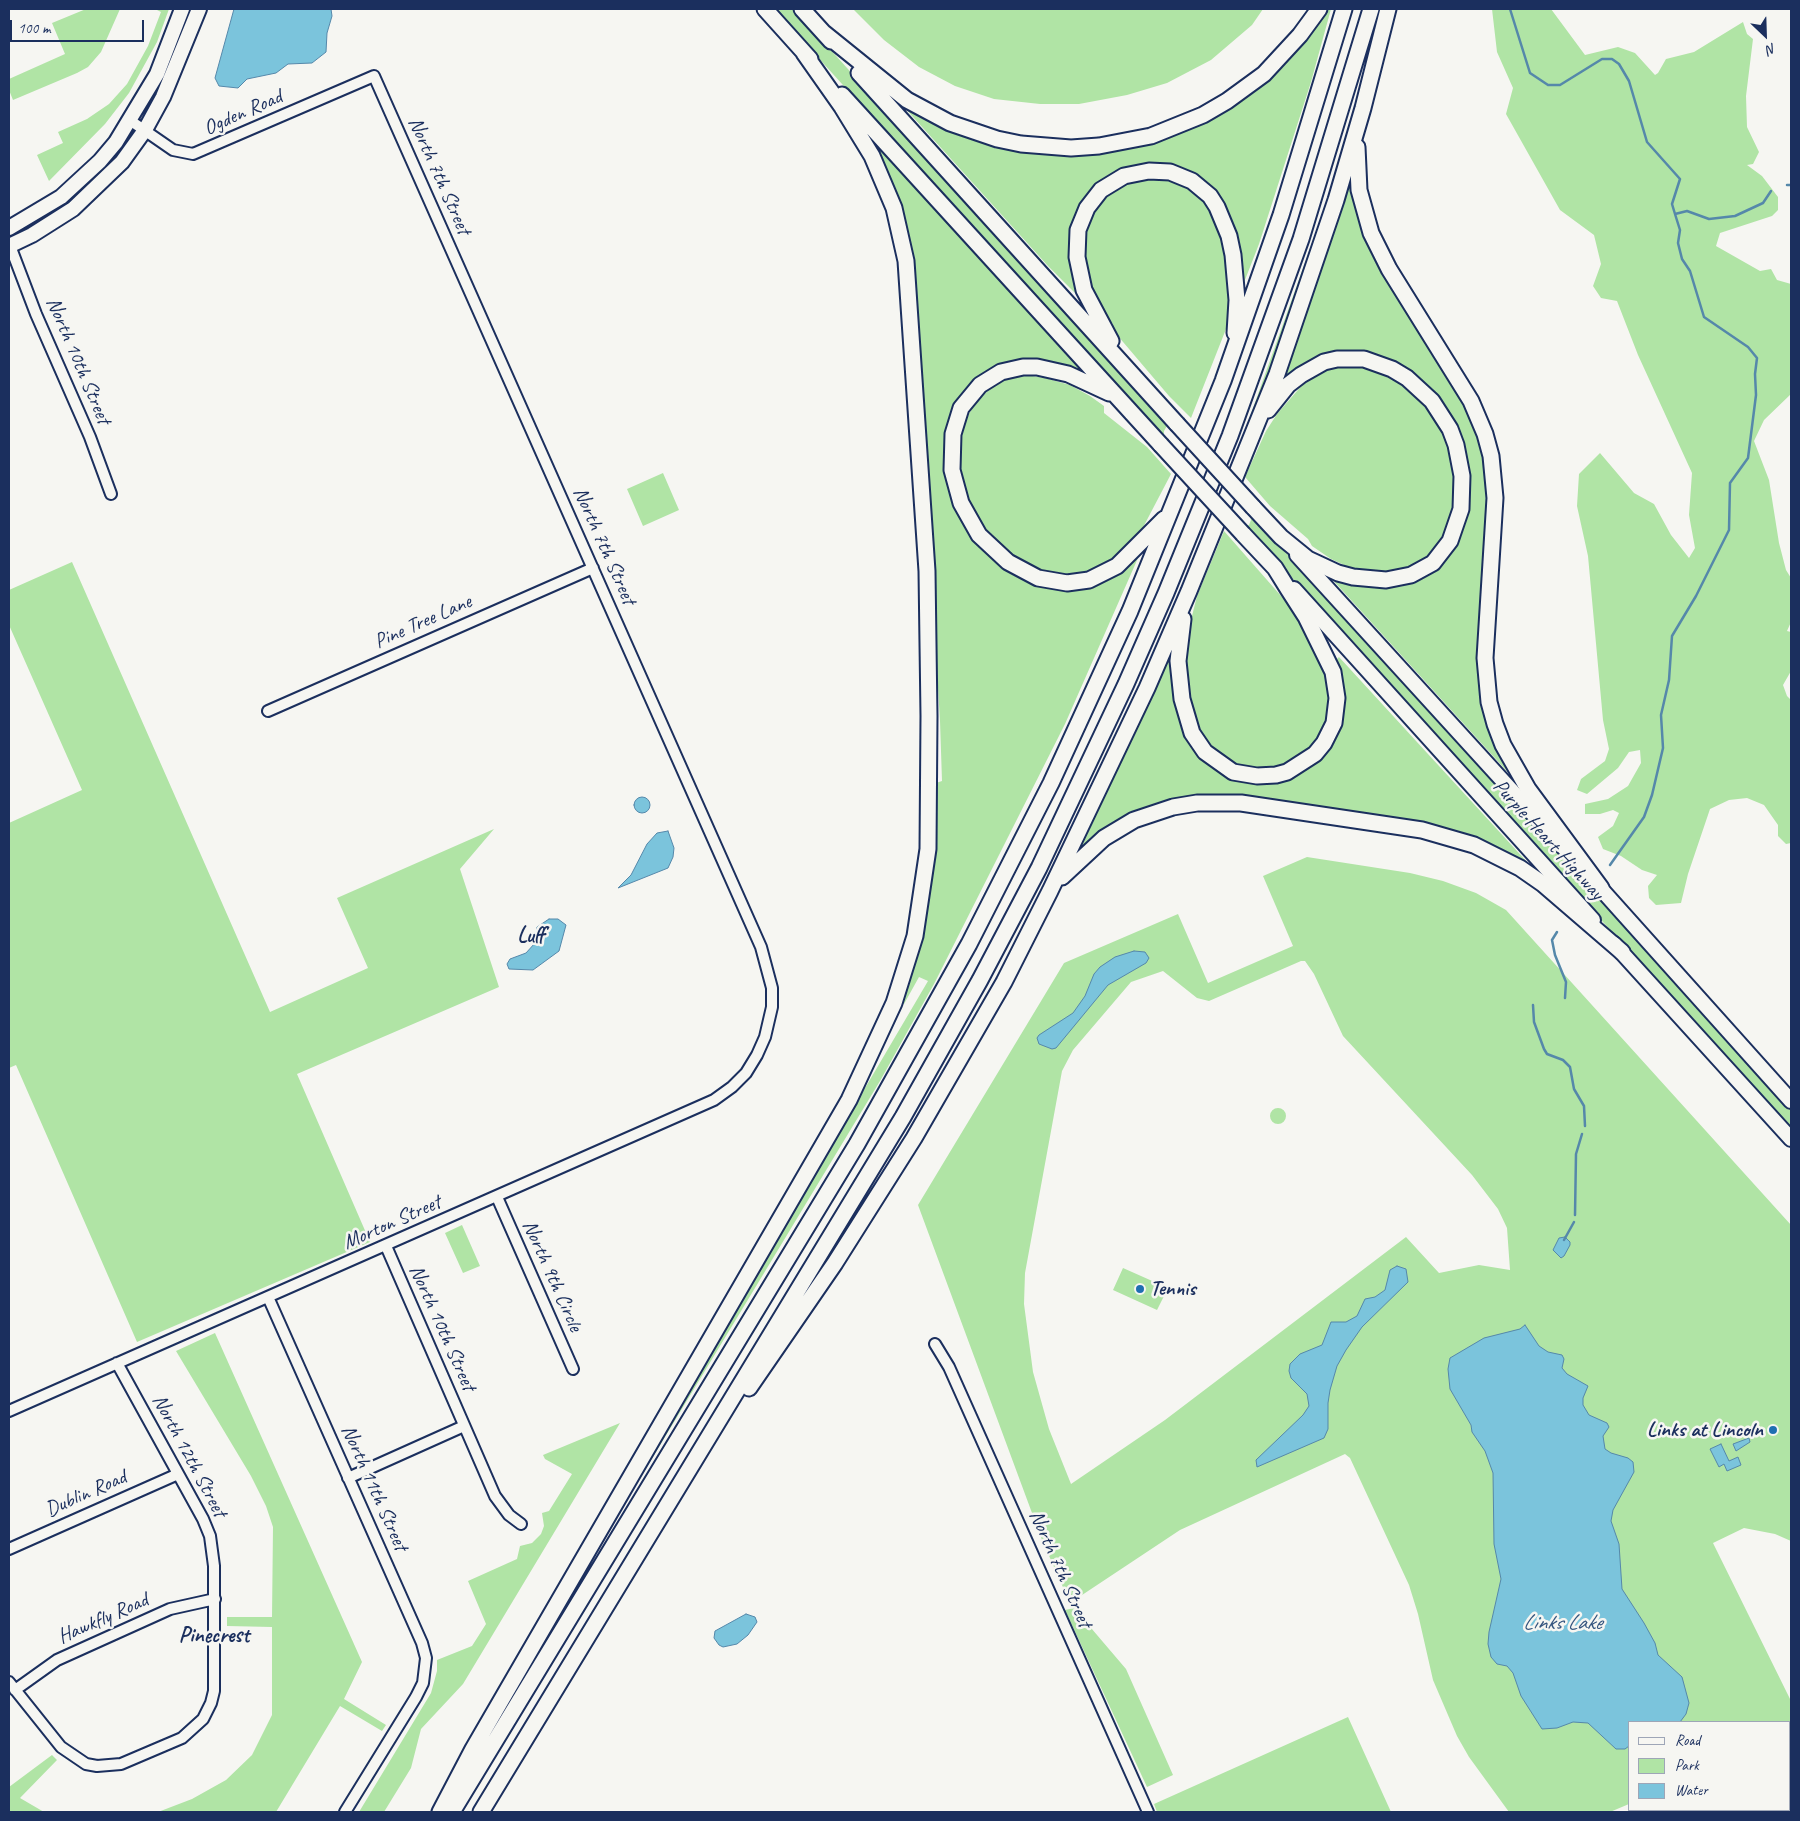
<!DOCTYPE html>
<html>
<head>
<meta charset="utf-8">
<style>
  body { margin:0 }
  #map { position:relative; width:1800px; height:1821px; overflow:hidden; background:#f6f6f2; font-family:Caveat,sans-serif }
  canvas { display:block }
  .frame { position:absolute; inset:0; border:10px solid #1b2f5e; pointer-events:none }
  .legend { position:absolute; left:1628px; top:1721px; width:162px; height:90px; box-sizing:border-box; background:#f6f6f2; border:1px solid #9ea6b7; margin:0; padding:6px 9px; list-style:none; font-size:15px; color:#1b2f5e }
  .legend li { display:flex; align-items:center; gap:10px; height:25px }
  .legend b { width:25px; border:1px solid #9ea6b7 }
  .north { position:absolute; left:1740px; top:10px; width:50px; height:50px; -webkit-text-stroke:4px #f6f6f2; paint-order:stroke; rotate:156deg; font-size:14px; font-weight:700; line-height:20px; text-align:center; color:#1b2f5e }
  .north::after { content:''; display:block; margin:auto; width:18px; height:22px; background:#1b2f5e; clip-path:polygon(50% 0,100% 100%,50% 72%,0 100%) }
  .scale { position:absolute; left:10px; top:20px; width:134px; height:22px; box-sizing:border-box; border:2px solid #1b2f5e; border-top:0; padding-left:6px; font-size:15px; line-height:18px; white-space:nowrap; color:#1b2f5e; -webkit-text-stroke:4px #f6f6f2; paint-order:stroke }
</style>
</head>
<body>
<div id="map">
<canvas width="1800" height="1821"></canvas>
<div class="frame"></div>
<ul class="legend">
<li><b style="height:6px;background:#f6f6f2"></b>Road</li>
<li><b style="height:14px;background:#b0e4a5"></b>Park</li>
<li><b style="height:14px;background:#7bc4dc"></b>Water</li>
</ul>
<div class="north">N</div>
<div class="scale">100 m</div>
</div>
<script>
const context = document.querySelector('canvas').getContext('2d');
context.lineJoin = 'round';
function paint(path, color) { context.fillStyle = color; context.fill(path, 'evenodd'); }
const poly = rows => new Path2D(rows.map(r => 'M' + r).join(''));
function trace(path, color, width, dash) { context.strokeStyle = color; context.lineWidth = width; context.lineCap = dash ? 'butt' : 'round'; context.setLineDash(dash || []); context.stroke(path); }
function label(font, color, halo, rows, align = 'center') {
  context.font = font + ' Caveat,sans-serif'; context.lineWidth = 5; context.setLineDash([]); context.textBaseline = 'middle'; context.strokeStyle = halo; context.fillStyle = color; for (const [text, x, y, turn = 0] of rows) {
    context.save(); context.translate(x, y); context.rotate((+turn || 0) * Math.PI / 180); context.textAlign = isNaN(turn) ? turn : align; if (halo) context.strokeText(text, 0, 0); context.fillText(text, 0, 0); context.restore();
  }
}
paint(poly([
  [86,9,120,9,101,52,88,67,77,73,13,100,9,90,9,79,65,54,52,23],
  [155,9,169,9,157,42,129,93,105,124,49,181,37,155,63,143,58,132,87,119,109,104,127,84,148,46,161,12],
  [774,9,793,9,838,58,1168,424,1164,431,1164,439],
  [853,9,1263,9,1252,25,1211,60,1167,83,1127,95,1079,104,1040,104,994,99,955,86,919,67,884,40],
  [1322,9,1331,9,1311,82,1259,244,1243,285,1237,239,1219,201,1152,167,1088,197,1078,293,1076,294,1048,266,894,96,945,126,1089,152,1229,104],
  [1492,9,1551,9,1585,55,1618,47,1635,53,1655,75,1658,73,1666,59,1694,52,1743,22,1747,34,1753,39,1746,96,1747,127,1759,152,1753,164,1747,165,1762,176,1778,197,1778,210,1772,216,1720,233,1716,246,1760,271,1771,269,1777,280,1791,284,1791,394,1764,420,1754,441,1769,480,1779,543,1786,570,1791,578,1791,622,1787,631,1791,632,1791,671,1783,685,1787,696,1791,700,1791,843,1786,844,1778,836,1778,825,1764,805,1747,798,1729,800,1710,809,1688,874,1681,903,1656,905,1649,898,1648,886,1657,875,1642,870,1621,856,1603,849,1598,837,1613,826,1619,813,1613,810,1600,814,1585,814,1585,804,1608,799,1628,786,1641,763,1640,750,1629,752,1618,768,1587,794,1577,790,1581,779,1605,761,1609,749,1603,720,1588,556,1577,506,1579,474,1600,453,1634,493,1654,504,1671,535,1689,558,1695,548,1689,515,1692,473,1638,355,1617,301,1601,298,1593,286,1601,264,1594,235,1560,210,1506,114,1513,88,1497,52],
  [1357,106,1359,107,1282,346,1233,464,1327,201],
  [869,137,1094,383,1016,364,955,411,962,520,978,545,999,565,1016,576,1042,587,1065,591,1086,588,1105,581,1138,558,1065,724,934,984,880,1081,604,1538,601,1537,928,981,919,977,904,1004,899,1002,933,842,936,783,942,781,940,721,914,284,867,139],
  [1354,161,1360,200,1468,403,1489,456,1483,657,1513,778,1320,566,1359,584,1381,588,1403,586,1424,578,1443,563,1454,547,1464,526,1469,504,1435,395,1359,353,1281,385],
  [1153,178,1171,180,1191,188,1206,202,1225,239,1230,307,1226,329,1191,418,1169,396,1112,329,1113,324,1103,314,1085,272,1082,250,1084,238,1094,209,1119,186,1134,180],
  [1360,365,1397,378,1415,392,1436,416,1454,457,1455,514,1436,555,1420,566,1379,574,1353,569,1331,559,1312,546,1308,539,1270,506,1245,477,1266,431,1277,414,1304,383,1321,372,1337,366],
  [1026,375,1045,378,1070,385,1090,396,1104,406,1104,413,1147,447,1171,474,1138,537,1127,550,1093,575,1048,577,1010,556,990,537,972,513,964,492,960,466,960,438,966,419,976,402,992,387,1006,379],
  [663,473,679,510,643,526,627,489],
  [1250,513,1791,1110,1791,1130,1245,526,1249,525,1251,520],
  [1224,531,1296,613,1297,620,1305,628,1331,684,1330,719,1309,754,1278,770,1244,769,1225,761,1212,752,1194,721,1184,674,1185,644,1197,596],
  [72,562,270,1012,368,968,337,898,494,829,460,869,499,987,297,1074,370,1242,137,1342,16,1065,9,1068,9,823,82,790,9,625,9,590],
  [1172,650,1201,757,1217,770,1236,779,1310,766,1343,693,1337,659,1339,657,1539,875,1473,842,1192,802,1079,852],
  [1307,857,1410,873,1443,881,1476,893,1506,910,1791,1225,1791,1541,1775,1534,1744,1528,1713,1543,1791,1701,1791,1726,1789,1728,1789,1722,1629,1722,1629,1804,1610,1812,1509,1812,1469,1757,1457,1736,1433,1680,1418,1614,1409,1585,1350,1458,1345,1454,1180,1530,1070,1603,1042,1540,918,1205,1064,963,1178,914,1208,983,1293,946,1263,876],
  [1301,961,1305,961,1314,974,1343,1036,1472,1175,1498,1209,1507,1228,1510,1270,1479,1265,1439,1273,1406,1237,1165,1420,1071,1484,1049,1429,1033,1372,1024,1304,1025,1273,1062,1071,1073,1050,1131,982,1163,971,1197,998,1209,1001],
  '1270 1116a8 8 0 1 1 16 0a8 8 0 1 1-16 0Z',
  [462,1225,480,1266,463,1273,445,1233],
  [1123,1268,1168,1288,1157,1310,1113,1290],
  [215,1333,362,1662,344,1699,386,1725,382,1731,340,1706,276,1812,158,1812,192,1799,226,1780,252,1755,272,1715,272,1627,227,1626,227,1617,272,1617,273,1527,266,1506,251,1476,176,1351],
  [620,1423,463,1684,421,1729,411,1768,384,1812,359,1812,431,1693,437,1671,437,1660,472,1646,486,1624,468,1581,517,1559,520,1546,532,1543,541,1534,544,1526,542,1513,549,1511,572,1474,545,1459,543,1455],
  [1074,1608,1126,1669,1173,1775,1147,1787,1065,1610],
  [1348,1717,1391,1812,1157,1812,1154,1804],
  [52,1755,57,1760,20,1798,44,1812,9,1812,9,1787]
]), '#b0e4a5');
const water = poly([
  [234,9,331,9,332,16,327,33,326,52,312,63,288,64,276,73,247,79,238,88,219,86,215,78,234,9],
  '634 805a8 8 0 1 1 16 0a8 8 0 1 1-16 0Z',
  [668,831,674,848,673,857,668,868,618,888,631,875,647,844,657,833,668,831],
  [549,919,558,919,566,925,559,951,533,970,509,969,507,964,510,959,526,953,535,943,537,927,549,919],
  [1134,951,1145,952,1149,958,1146,963,1108,985,1056,1048,1052,1049,1039,1044,1037,1038,1039,1035,1073,1013,1085,996,1094,974,1100,967,1115,957,1134,951],
  [1565,1237,1570,1242,1570,1245,1564,1256,1561,1258,1553,1250,1559,1238,1565,1237],
  [1397,1266,1406,1269,1408,1282,1362,1327,1346,1350,1337,1366,1330,1390,1328,1403,1328,1429,1324,1438,1257,1467,1256,1460,1303,1415,1309,1406,1307,1394,1291,1378,1289,1371,1290,1364,1300,1354,1322,1345,1331,1322,1346,1322,1357,1316,1365,1299,1375,1297,1385,1290,1390,1270,1397,1266],
  [1525,1325,1539,1346,1548,1352,1562,1355,1564,1359,1562,1368,1567,1374,1588,1386,1583,1398,1583,1405,1589,1415,1607,1423,1609,1427,1603,1436,1605,1449,1611,1453,1628,1458,1633,1462,1634,1472,1613,1510,1611,1521,1619,1544,1622,1589,1644,1623,1655,1643,1658,1655,1682,1677,1689,1703,1686,1714,1680,1722,1629,1722,1629,1746,1625,1749,1616,1749,1588,1723,1573,1722,1557,1728,1542,1729,1521,1696,1513,1673,1507,1666,1497,1664,1491,1657,1488,1644,1489,1632,1501,1579,1494,1544,1493,1473,1485,1451,1472,1432,1471,1425,1450,1389,1448,1369,1450,1358,1484,1338,1520,1329,1525,1325],
  [1749,1438,1750,1442,1736,1451,1733,1444,1749,1438],
  [1721,1444,1729,1461,1738,1457,1741,1465,1727,1471,1724,1464,1719,1467,1710,1449,1721,1444],
  [746,1614,755,1617,757,1622,748,1635,737,1644,723,1647,719,1645,714,1638,715,1631,746,1614]
]);
paint(water, '#7bc4dc');
trace(water, '#58a', 1);
trace(poly([
  [1510,9,1530,73,1548,85,1560,85,1602,59,1612,59,1619,64,1629,81,1647,142,1680,179,1672,204,1675,214,1687,211,1709,219,1735,216,1763,203,1771,191],
  [1787,185,1791,185],
  [1610,865,1644,817,1652,795,1663,748,1661,715,1669,680,1672,636,1696,596,1729,530,1730,483,1748,458,1756,395,1755,374,1757,358,1748,347,1704,317,1690,271,1682,259,1678,243,1680,230,1675,214],
  [1557,932,1552,940,1555,955,1566,982,1565,998],
  [1533,1005,1534,1022,1544,1049,1547,1054,1563,1060,1570,1067,1574,1089,1584,1106,1585,1126],
  [1575,1215,1576,1154,1582,1134],
  [1564,1240,1574,1222]
]), '#58a', 2.5);
const minor = poly([
  [9,243,36,314,90,437,111,494],
  [268,711,593,568],
  [497,1197,573,1369],
  [386,1246,495,1496,509,1515,521,1524],
  [268,1297,422,1643,426,1658,423,1683,416,1697,345,1812],
  [935,1344,949,1367,1148,1812],
  [9,1411,714,1100,732,1087,746,1073,757,1055,765,1037,772,1007,772,988,761,947,374,76,193,154,173,150,131,121],
  [348,1478,464,1426],
  [9,1549,178,1474],
  [9,1682,61,1747,86,1764,97,1766,121,1764,182,1738,203,1719,211,1703,214,1691,214,1566,210,1536,203,1519,117,1363],
  [15,1690,57,1660,170,1609,215,1599],
  [1789,1745,1791,1744],
  [1645,1812,1650,1810]
]);
const major = poly([
  [9,228,61,197,100,161,116,142,157,74,182,9],
  [9,246,32,235,73,209,122,162,145,130,163,97,199,9],
  [1297,555,1565,849],
  [1294,589,1593,920],
  [1593,880,1791,1101],
  [1614,944,1791,1139]
]);
const highway = poly([
  [765,9,810,59],
  [802,9,831,41],
  [824,33,907,100,950,123,997,139,1021,144,1071,148,1099,146,1151,136,1203,115,1227,101,1264,74,1300,35,1319,9],
  [859,73,1177,424],
  [842,95,1161,445],
  [1357,147,1359,190,1371,233,1389,269,1471,401,1485,434,1491,456,1495,498,1485,658,1489,702,1495,724,1503,745,1528,789,1601,888],
  [1111,341,1084,290,1077,257,1078,230,1087,208,1101,190,1124,176,1149,171,1170,172,1192,181,1210,196,1217,207,1229,236,1233,255,1237,300,1235,333],
  [1109,393,1068,374,1037,367,1023,367,1001,372,980,385,961,408,953,434,952,470,961,503,979,535,1008,562,1038,578,1067,583,1089,580,1117,566,1164,519],
  [1253,507,1281,537,1308,559,1338,573,1353,577,1386,580,1411,575,1433,563,1450,541,1461,509,1462,476,1456,445,1450,429,1432,401,1407,378,1392,369,1364,359,1337,359,1324,362,1301,375,1288,385,1268,410],
  [1183,619,1178,661,1182,699,1192,733,1205,752,1233,772,1257,776,1276,775,1287,772,1315,754,1324,743,1334,723,1337,698,1333,672,1306,617,1288,589,1275,568,1243,534],
  [1062,877,1104,838,1134,820,1173,807,1197,803,1241,803,1422,830,1474,845,1520,868,1543,884,1622,952],
  [749,1388,835,1263,914,1138,1004,982,1050,891,1147,688,1189,591,1277,374,1336,200,1363,108,1388,9],
  [440,1812,473,1749,849,1100,894,1003,915,936,928,849,929,716,927,571,906,261,894,208,872,156,842,107,804,53],
  [452,1812,857,1144,969,944,1051,783,1130,611,1223,381,1281,215,1344,9],
  [481,1812,903,1117,980,980,1039,868,1126,684,1166,593,1230,436,1301,239,1371,9]
]);
trace(minor, '#1b2f5e', 14);
trace(major, '#1b2f5e', 18);
trace(highway, '#1b2f5e', 19);
trace(minor, '#f6f6f2', 10);
trace(major, '#f6f6f2', 14);
trace(highway, '#f6f6f2', 15);
const highwayBridge = poly([
  [1177,424,1253,507],
  [1161,445,1243,534]
]);
trace(highwayBridge, '#1b2f5e', 19, []);
trace(highwayBridge, '#f6f6f2', 15);
for (const [x, y, r, color] of [
  [1140,1289,5,"#1f6fb2"],
  [1773,1430,5,"#1f6fb2"]
]) { const dot = new Path2D(); dot.arc(x, y, r, 0, 2 * Math.PI); context.fillStyle = color; context.fill(dot); trace(dot, '#f6f6f2', 2); }
label('21px', '#1b2f5e', '#f6f6f2', [
  ["Ogden Road",243,113,-24],
  ["North 7th Street",439,176,66],
  ["North 10th Street",78,361,67],
  ["North 7th Street",604,546,66],
  ["Pine Tree Lane",423,622,-24],
  ["Purple Heart Highway",1548,840,48],
  ["Morton Street",392,1223,-24],
  ["North 9th Circle",552,1276,66],
  ["North 10th Street",442,1328,66],
  ["North 12th Street",189,1456,62],
  ["North 11th Street",374,1488,66],
  ["Dublin Road",86,1494,-24],
  ["North 7th Street",1060,1569,66],
  ["Hawkfly Road",103,1619,-24]
]);
label('bold 21px', '#1b2f5e', '#f6f6f2', [
  ["Tennis",1150,1289],
  ["Links at Lincoln",1763,1430,"right"]
], 'left');
label('bold 22px', '#1b2f5e', '#f6f6f2', [
  ["Luff",531,936],
  ["Pinecrest",214,1636]
]);
label('italic 22px', '#33547e', '#f6f6f2', [
  ["Links Lake",1562,1623]
]);
</script>
</body>
</html>
